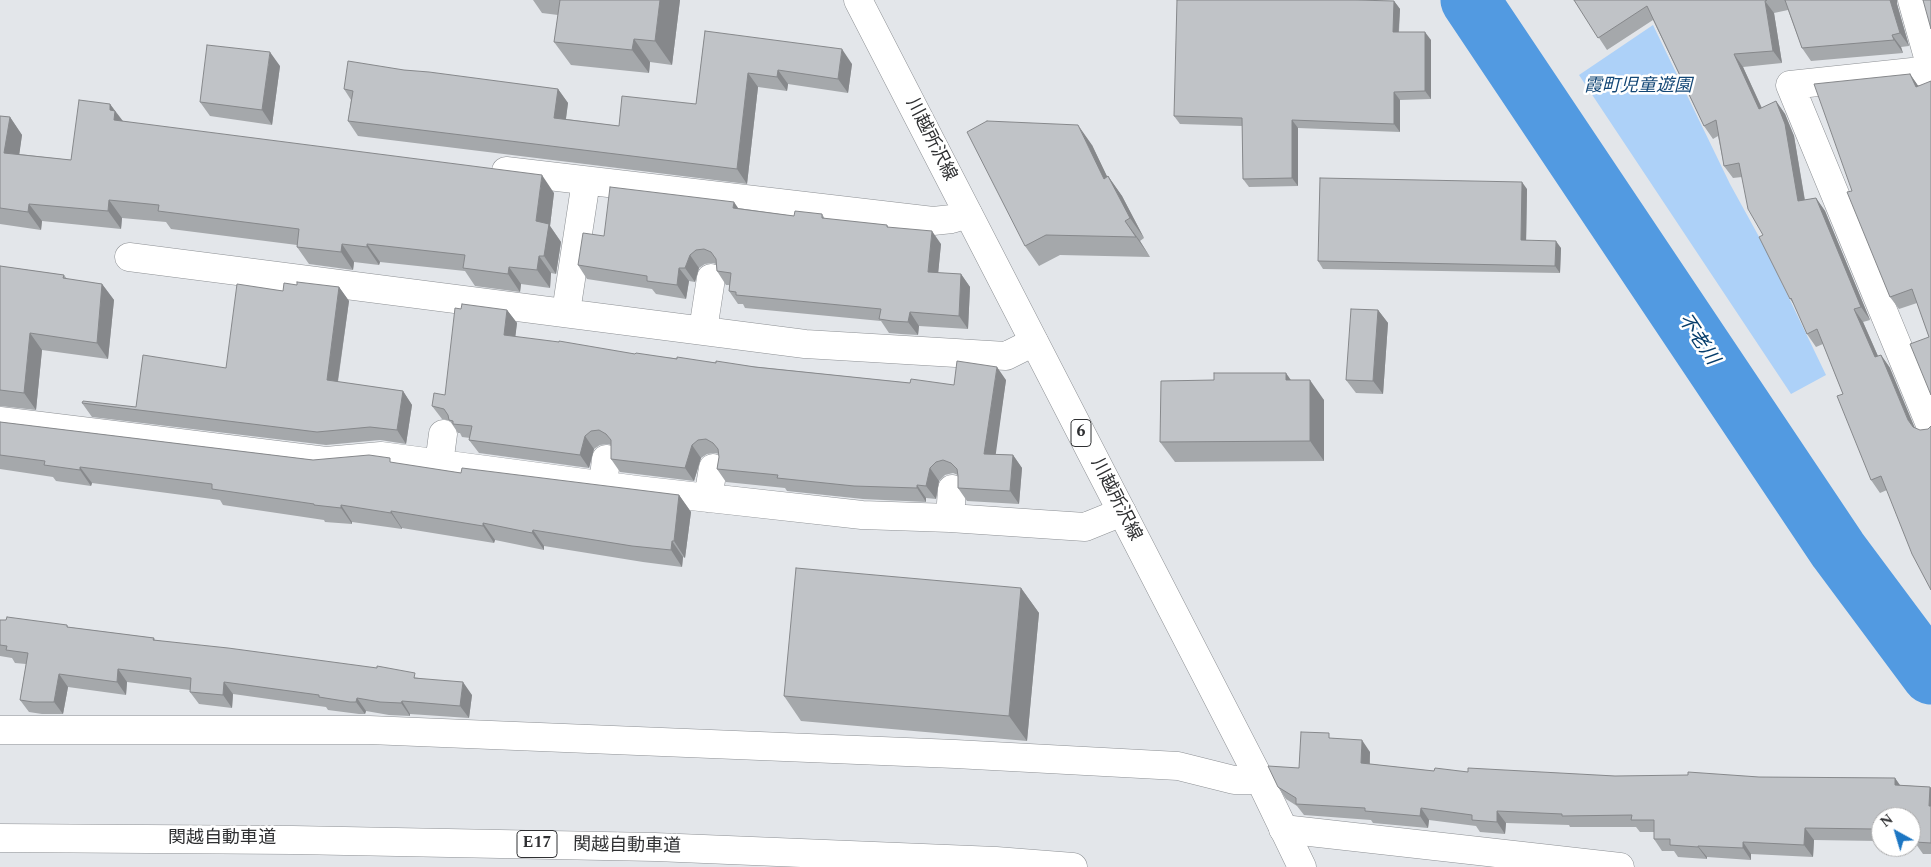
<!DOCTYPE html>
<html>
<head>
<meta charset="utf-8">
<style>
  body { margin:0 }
  #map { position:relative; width:1931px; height:867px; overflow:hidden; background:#e3e6ea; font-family:Spectral,serif }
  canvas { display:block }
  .north { position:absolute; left:1871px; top:807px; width:50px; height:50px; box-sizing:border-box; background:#fff; border:1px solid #acacad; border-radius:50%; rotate:321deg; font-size:14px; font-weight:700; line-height:20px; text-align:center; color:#2f3032 }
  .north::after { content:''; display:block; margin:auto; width:18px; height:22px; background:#1c76c3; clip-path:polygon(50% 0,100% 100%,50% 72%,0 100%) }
</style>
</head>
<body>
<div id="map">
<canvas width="1931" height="867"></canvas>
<div class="north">N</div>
</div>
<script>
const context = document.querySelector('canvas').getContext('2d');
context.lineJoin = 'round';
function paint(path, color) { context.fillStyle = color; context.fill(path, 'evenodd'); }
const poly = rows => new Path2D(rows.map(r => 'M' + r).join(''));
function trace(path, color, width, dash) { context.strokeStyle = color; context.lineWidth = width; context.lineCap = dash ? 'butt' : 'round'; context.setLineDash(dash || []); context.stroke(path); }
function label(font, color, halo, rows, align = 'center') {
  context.font = font + ' Spectral,"Noto Sans JP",serif'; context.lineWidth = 5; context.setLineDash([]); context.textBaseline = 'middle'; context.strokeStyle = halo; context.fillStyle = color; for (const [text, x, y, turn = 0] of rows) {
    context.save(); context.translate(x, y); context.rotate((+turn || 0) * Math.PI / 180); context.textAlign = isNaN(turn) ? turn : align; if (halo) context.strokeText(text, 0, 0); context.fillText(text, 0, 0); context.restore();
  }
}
paint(poly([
  [1653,25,1730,184,1763,244,1826,375,1791,394,1579,75]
]), '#add1f8');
trace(poly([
  [1470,0,1838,550,1931,675]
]), '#529ae1', 59);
const minor = poly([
  [1912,0,1931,68],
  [1931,70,1790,85,1931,427],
  [506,171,933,221,952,219,968,214],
  [129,257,805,344,1006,356,1034,342],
  [566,312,586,181],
  [703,330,711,278],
  [0,421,326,461,381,456,637,490,862,515,950,518,1085,527,1122,512],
  [439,464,443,434],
  [603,486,606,459],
  [708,498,713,468],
  [950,518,952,489],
  [0,730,369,730,955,754,1178,766,1234,780,1260,780],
  [1283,829,1620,867]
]);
const major = poly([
  [858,0,1260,780,1302,867]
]);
const highway = poly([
  [0,838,293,840,655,847,996,861,1073,867]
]);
trace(minor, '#8d9094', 29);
trace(major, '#8d9094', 29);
trace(highway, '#8d9094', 29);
trace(minor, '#fff', 28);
trace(major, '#fff', 28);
trace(highway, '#fff', 28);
paint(poly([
  [531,0,680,0,672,65,650,62,649,73,571,65,554,42,558,15,542,13,533,0],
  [1574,0,1897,0,1897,4,1909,46,1901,47,1903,53,1811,61,1802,48,1788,10,1774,13,1782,63,1743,67,1762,108,1776,101,1785,114,1794,136,1805,200,1816,198,1825,211,1870,320,1863,322,1878,356,1881,355,1890,368,1887,490,1880,493,1871,480,1843,394,1823,344,1816,347,1807,334,1795,306,1790,299,1763,235,1742,177,1733,178,1724,166,1718,136,1713,139,1704,126,1653,20,1607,50],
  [1394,1,1400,9,1399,32,1431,40,1431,99,1400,100,1400,132,1298,128,1298,186,1249,187,1243,179,1242,126,1180,124,1174,116],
  [705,31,852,64,848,93,788,84,787,91,758,87,747,184,358,136,348,121,351,100,344,89,404,70,558,89,568,103,566,119,619,126,696,104],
  [280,66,272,125,210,116,200,102],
  [1910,74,1918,86,1929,337,1917,303,1899,309,1890,297,1852,191],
  [110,104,123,121,554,193,550,226,561,242,556,274,551,273,550,288,521,284,520,292,475,286,465,271,380,262,379,265,354,262,353,270,309,264,297,247,297,245,171,229,166,222,122,218,121,229,42,221,41,230,0,224,0,116,10,117,22,135,19,154,71,160],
  [1092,145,1107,177,1108,176,1122,196,1144,238,1140,241,1150,257,1060,255,1039,266,1025,246],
  [1527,189,1526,240,1561,248,1560,273,1323,269,1318,261],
  [738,208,794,216,822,214,825,219,887,225,889,228,941,244,938,273,961,274,970,287,968,329,919,326,918,335,901,334,889,333,881,321,745,308,743,304,738,304,729,291,729,285,726,285,717,271,716,264,713,263,705,264,699,268,695,282,689,281,686,299,656,294,652,289,587,279,578,265,604,236],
  [0,266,64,275,67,279,102,284,114,300,108,359,42,350,36,410,0,406],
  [297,285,339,287,349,301,338,382,403,391,412,405,406,444,380,440,326,445,92,417,82,403,136,407,226,368,283,291],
  [461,309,507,310,517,323,515,337,635,354,910,383,954,385,1006,380,995,454,1013,455,1022,468,1019,504,967,501,958,488,958,475,953,473,945,475,939,481,936,499,926,498,926,502,863,499,787,491,785,488,726,482,717,469,719,457,719,454,715,453,707,454,701,458,694,481,620,472,611,459,611,445,608,444,600,445,594,449,589,468,479,453,469,440,470,438,462,437,460,433,458,433,450,421,442,419,432,406,445,395],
  [1378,310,1388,323,1383,394,1356,393,1346,380],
  [1291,380,1324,400,1324,461,1175,462,1160,442],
  [0,422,313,460,394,463,461,473,679,495,691,512,685,558,683,557,682,567,643,562,544,546,544,550,495,540,494,543,402,528,402,529,352,522,352,524,325,522,324,520,223,505,220,500,92,483,91,486,56,481,53,477,0,469],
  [1021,588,1039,613,1027,741,801,721,784,696],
  [0,620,67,625,68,627,154,638,155,640,419,678,472,695,469,718,410,714,410,716,389,715,366,711,365,714,359,714,328,710,326,707,233,694,232,708,199,704,190,692,190,690,127,682,126,695,68,687,63,714,42,714,29,712,20,700,26,664,15,663,12,658,0,656],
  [1333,738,1370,752,1370,764,1434,771,1468,772,1615,776,1895,778,1900,785,1930,787,1931,788,1931,854,1923,854,1916,844,1911,844,1911,817,1881,817,1881,843,1879,841,1814,840,1813,857,1751,854,1751,860,1707,857,1707,859,1678,857,1674,851,1662,851,1654,839,1654,832,1640,832,1636,827,1570,827,1569,825,1506,823,1505,834,1480,832,1476,826,1429,820,1428,828,1373,823,1371,820,1304,815,1297,806,1286,799,1278,787]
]), '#a5a8ab');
paint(poly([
  [660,0,680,0,672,65,655,41],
  [1890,0,1897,0,1897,4,1909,46,1900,33],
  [1394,1,1400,9,1398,40,1393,32],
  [1765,1,1774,13,1782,63,1773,51],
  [1425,32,1431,40,1431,99,1425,91],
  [1892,35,1901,47,1903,53,1894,40],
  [634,39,650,62,649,73,632,50],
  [842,49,852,64,848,93,838,79],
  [270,52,280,66,272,125,262,110],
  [1734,54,1743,67,1768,122,1759,109],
  [778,70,788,84,787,91,777,77],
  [748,73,758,87,747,184,737,169],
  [1910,74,1919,87,1916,87],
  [558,89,568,103,564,132,554,118],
  [1394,92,1400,100,1400,132,1394,124],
  [1776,101,1785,114,1794,136,1807,214,1798,201],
  [110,104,115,111,128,128,114,120,110,110],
  [10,117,22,135,17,171,4,153],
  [1292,120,1298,128,1298,186,1292,178],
  [1078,125,1092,145,1118,199,1104,179],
  [542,175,554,193,550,226,561,242,556,274,544,256,536,221],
  [1108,176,1122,196,1144,238,1130,218],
  [1522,182,1527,189,1526,247,1521,240],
  [1816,198,1825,211,1870,320,1861,307],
  [109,200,122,218,121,229,108,211],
  [734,202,743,215,733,208],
  [29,204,42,221,41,230,28,212],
  [1125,221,1140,241,1150,257,1136,237],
  [932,231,941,244,937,285,928,272],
  [1556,241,1561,248,1560,273,1555,266],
  [342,244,354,262,353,270,341,252],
  [367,244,380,262,379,265,367,247],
  [690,255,699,268,695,282,685,268],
  [539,256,551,273,550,288,537,270],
  [509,267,521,284,520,292,508,274],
  [679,268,689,281,686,299,677,285],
  [961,274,970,287,968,329,959,316],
  [102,284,114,300,108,359,97,343],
  [339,287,349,301,336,393,327,380],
  [1854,309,1863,322,1884,370,1875,357],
  [507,310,517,323,514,348,504,335],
  [1378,310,1388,323,1383,394,1373,381],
  [910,312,919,326,918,335,908,322],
  [30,333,42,350,36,410,24,393],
  [1881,355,1890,368,1917,433,1908,420],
  [997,367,1006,380,994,467,984,454],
  [1286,373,1300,393,1286,380],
  [1310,380,1324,400,1324,461,1310,441],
  [403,391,412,405,406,444,397,430],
  [585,436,594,449,589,468,580,455],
  [692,445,701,458,694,481,685,468],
  [1013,455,1022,468,1019,504,1010,491],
  [80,467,92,483,91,486,80,470],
  [930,468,939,481,936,499,926,486],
  [917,485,926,498,926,502,917,488],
  [679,495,691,512,685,558,674,541],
  [341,505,352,522,352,524,341,508],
  [391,511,402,528,402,529,391,513],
  [483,523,495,540,494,543,483,526],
  [533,530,544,546,544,550,532,533],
  [672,541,683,557,682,567,671,550],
  [1021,588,1039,613,1027,741,1009,716],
  [118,669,127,682,126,695,117,682],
  [59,674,68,687,63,714,54,702],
  [224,682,233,694,232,708,223,695],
  [463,682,472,695,469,718,460,706],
  [357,698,366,711,365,714,356,702],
  [402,701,410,714,410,716,401,703],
  [1362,740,1370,752,1369,775,1361,763],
  [1895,778,1903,790,1895,785],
  [1930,787,1931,788,1931,809,1929,806],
  [1421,808,1429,820,1428,828,1420,816],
  [1497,811,1506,823,1505,834,1497,822],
  [1805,828,1814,840,1813,857,1804,845],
  [1743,842,1751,854,1751,860,1743,848],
  [1698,846,1707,857,1707,859,1698,847]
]), '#86888b');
const building = poly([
  [560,0,660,0,655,41,634,39,632,50,554,42,560,0],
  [1177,0,1356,0,1394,1,1393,32,1425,32,1425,91,1394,92,1394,124,1292,120,1292,178,1243,179,1242,118,1174,116,1177,0],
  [1574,0,1767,0,1765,1,1773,51,1734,54,1759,109,1776,101,1785,124,1798,201,1816,198,1861,307,1854,309,1875,357,1881,355,1908,420,1913,427,1920,430,1928,429,1931,426,1931,590,1912,554,1881,476,1871,480,1837,396,1843,394,1817,329,1807,334,1791,298,1790,299,1759,237,1763,235,1748,209,1739,163,1724,166,1716,120,1704,126,1647,6,1598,38,1574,0],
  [1785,0,1890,0,1900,33,1892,35,1894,40,1802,48,1785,0],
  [1923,0,1931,0,1931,29,1923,0],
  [705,31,842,49,838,79,778,70,777,77,748,73,737,169,348,121,353,91,344,89,348,61,404,70,429,72,558,89,554,118,619,126,622,96,696,104,705,31],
  [207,45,270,52,262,110,200,102,207,45],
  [1910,74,1916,87,1931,81,1931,395,1910,344,1929,337,1912,289,1890,297,1847,192,1852,191,1814,84,1910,74],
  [79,100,110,104,110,110,115,111,114,120,542,175,536,221,549,224,544,256,539,256,537,270,509,267,508,274,463,268,465,255,367,244,367,247,342,244,341,252,297,247,299,229,158,211,159,205,109,200,108,211,29,204,28,212,0,208,0,116,10,117,4,153,71,160,79,100],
  [987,121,1078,125,1104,179,1108,176,1130,218,1125,221,1136,237,1046,235,1025,246,967,132,987,121],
  [1320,178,1522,182,1521,240,1556,241,1555,266,1318,261,1320,178],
  [610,187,734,202,733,208,794,216,795,211,822,214,822,218,887,225,887,227,932,231,928,272,961,274,959,316,910,312,908,322,892,321,879,319,881,309,736,295,736,292,729,291,731,273,717,271,716,259,711,252,704,249,696,250,690,255,685,268,679,268,677,285,647,281,647,276,578,265,583,233,604,236,610,187],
  [0,266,64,275,63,278,102,284,97,343,30,333,24,393,0,390,0,266],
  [297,282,339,287,327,380,403,391,397,430,370,427,317,432,82,403,83,401,136,407,143,355,226,368,237,284,283,291,284,283,297,285,297,282],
  [462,304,507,310,504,335,559,342,559,341,635,354,636,353,677,359,677,357,716,363,716,361,755,367,910,383,911,379,954,385,957,361,997,367,984,454,1013,455,1010,491,958,488,958,476,957,469,951,463,943,460,936,462,930,468,926,486,917,485,917,488,854,486,777,478,778,475,717,469,719,457,718,449,713,443,706,439,698,440,692,445,685,468,611,459,611,440,606,434,599,430,591,431,585,436,580,455,469,440,472,426,453,424,453,421,449,420,448,415,444,409,432,406,434,393,445,395,455,308,461,309,462,304],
  [1351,309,1378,310,1373,381,1346,380,1351,309],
  [1214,373,1286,373,1286,380,1310,380,1310,441,1160,442,1161,381,1214,380,1214,373],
  [0,422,313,460,369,455,390,458,390,462,461,473,462,468,679,495,674,541,672,541,671,550,632,546,533,530,532,533,483,523,483,526,391,511,391,513,341,505,341,508,314,505,314,504,212,489,212,484,80,467,80,470,44,465,45,461,0,455,0,422],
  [796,568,1021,588,1009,716,784,696,796,568],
  [7,617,67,625,67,627,154,638,153,640,228,648,377,668,377,666,415,673,414,678,463,682,460,706,402,701,401,703,380,702,357,698,356,702,350,702,319,697,319,695,224,682,223,695,190,692,191,678,118,669,117,682,59,674,54,702,33,702,20,700,28,653,6,650,7,646,0,645,0,620,6,620,7,617],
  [1301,732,1329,733,1329,738,1362,740,1361,763,1434,771,1435,768,1468,772,1468,768,1615,776,1688,775,1688,772,1759,777,1895,778,1895,785,1930,787,1929,806,1931,806,1931,843,1915,842,1916,832,1911,832,1911,817,1881,817,1881,832,1873,832,1873,829,1805,828,1804,845,1743,842,1743,848,1698,846,1698,847,1670,845,1670,839,1654,839,1654,820,1631,820,1632,815,1562,816,1562,814,1497,811,1497,822,1472,820,1472,815,1421,808,1420,816,1365,811,1365,808,1296,804,1296,798,1278,787,1268,766,1299,768,1301,732]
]);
paint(building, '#c0c3c7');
trace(building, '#86888b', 1);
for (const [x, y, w] of [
  [1081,433,20],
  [537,844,40]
]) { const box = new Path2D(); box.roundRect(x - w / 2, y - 13.5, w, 27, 4); context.fillStyle = '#fff'; context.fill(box); trace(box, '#2f3032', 1); }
label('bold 16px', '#2f3032', null, [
  ["6",1081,433],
  ["E17",537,844]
]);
label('italic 18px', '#134776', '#fff', [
  ["霞町児童遊園",1638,87]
]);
label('18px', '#2f3032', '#fff', [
  ["川越所沢線",930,140,63],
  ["川越所沢線",1115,500,63],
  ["関越自動車道",222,839],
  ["関越自動車道",627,847,1]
]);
label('italic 19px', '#063d6b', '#fff', [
  ["不老川",1697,340,56]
]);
</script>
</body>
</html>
